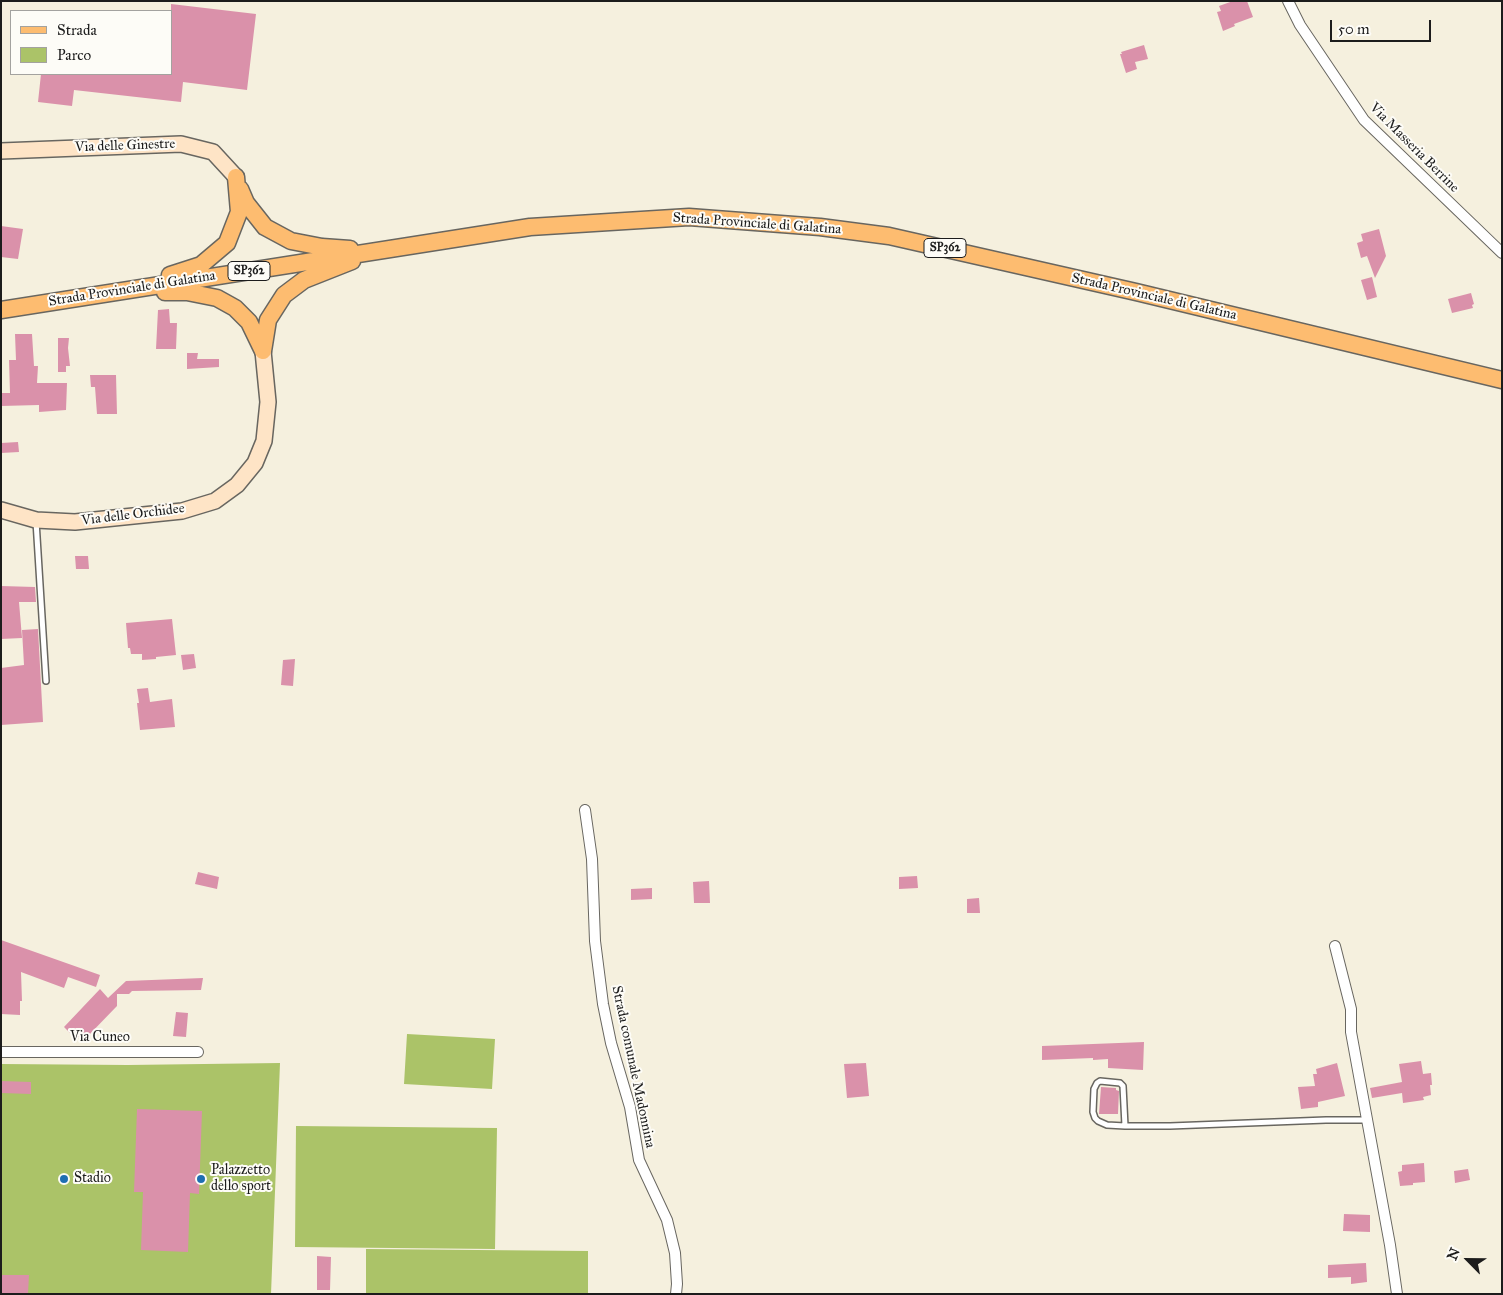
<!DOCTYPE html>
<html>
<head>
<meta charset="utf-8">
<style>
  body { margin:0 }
  #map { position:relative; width:1503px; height:1295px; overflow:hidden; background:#f5f0de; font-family:"IM FELL Great Primer",serif }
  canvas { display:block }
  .frame { position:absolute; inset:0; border:2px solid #1c1c1c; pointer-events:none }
  .legend { position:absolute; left:10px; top:10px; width:162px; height:65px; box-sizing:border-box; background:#fdfcf7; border:1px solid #a3a29f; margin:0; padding:6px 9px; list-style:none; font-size:15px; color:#1c1c1c }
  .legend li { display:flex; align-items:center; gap:10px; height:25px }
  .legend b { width:25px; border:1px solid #a3a29f }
  .north { position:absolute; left:1443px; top:1235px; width:50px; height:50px; -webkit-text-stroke:4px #fdfcf7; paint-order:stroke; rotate:293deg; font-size:14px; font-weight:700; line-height:20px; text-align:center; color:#1c1c1c }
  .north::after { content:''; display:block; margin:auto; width:18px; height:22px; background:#1c1c1c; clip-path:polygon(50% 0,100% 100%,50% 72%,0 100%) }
  .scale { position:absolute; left:1330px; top:20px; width:101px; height:22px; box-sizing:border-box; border:2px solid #1c1c1c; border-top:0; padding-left:6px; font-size:15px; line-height:18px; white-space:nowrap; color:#1c1c1c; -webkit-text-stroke:4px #fdfcf7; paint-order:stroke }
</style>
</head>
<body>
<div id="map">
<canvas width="1503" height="1295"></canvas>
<div class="frame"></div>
<ul class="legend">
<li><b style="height:6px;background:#fdbc70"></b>Strada</li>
<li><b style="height:14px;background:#abc368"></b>Parco</li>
</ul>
<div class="north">N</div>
<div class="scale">50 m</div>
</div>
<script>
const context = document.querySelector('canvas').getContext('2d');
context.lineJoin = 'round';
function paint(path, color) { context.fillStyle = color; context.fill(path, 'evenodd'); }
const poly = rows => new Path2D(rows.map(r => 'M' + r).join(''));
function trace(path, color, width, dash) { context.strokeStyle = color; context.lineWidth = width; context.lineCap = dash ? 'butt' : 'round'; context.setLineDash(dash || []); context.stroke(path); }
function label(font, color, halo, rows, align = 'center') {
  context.font = font + ' "IM FELL Great Primer",serif'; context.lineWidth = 4; context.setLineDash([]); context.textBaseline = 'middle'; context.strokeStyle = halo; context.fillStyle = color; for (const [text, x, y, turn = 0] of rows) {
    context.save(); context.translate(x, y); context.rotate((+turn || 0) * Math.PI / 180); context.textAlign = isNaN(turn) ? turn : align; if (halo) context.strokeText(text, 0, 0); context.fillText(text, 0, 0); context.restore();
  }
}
paint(poly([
  [407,1034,495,1039,492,1089,404,1084],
  [280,1063,271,1294,1,1294,1,1064,128,1065],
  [296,1126,497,1128,495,1249,295,1247],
  [366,1249,588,1251,588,1294,366,1294]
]), '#abc368');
paint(poly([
  [1233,1,1247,1,1253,17,1234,24,1235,26,1223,31,1217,12,1221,11,1219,6],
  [171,4,256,14,247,90,183,82,181,102,74,90,72,106,38,102,41,74,171,74],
  [1144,45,1148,59,1135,62,1137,69,1126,73,1120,54,1122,54,1121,52],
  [1,226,23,229,18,259,1,257],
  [1379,229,1386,256,1375,278,1367,256,1361,258,1357,243,1363,241,1361,234],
  [1372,277,1377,297,1367,300,1361,280],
  [1471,293,1474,304,1472,305,1473,308,1452,313,1448,299],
  [169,309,170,323,177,323,176,349,156,349,158,310],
  [15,334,32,334,34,366,38,366,37,383,67,383,66,410,39,412,39,405,1,406,1,393,10,393,9,360,16,360],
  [58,338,69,338,68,348,70,366,66,366,66,372,58,372],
  [187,353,198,353,197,359,219,359,219,367,187,369],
  [90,375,116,375,117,414,97,414,95,387,91,387],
  [18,442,19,452,1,453,1,443],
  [75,556,88,556,89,569,76,569],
  [1,586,35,587,36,602,19,602,22,638,1,639],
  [172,619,176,655,156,657,156,659,142,660,142,654,131,654,130,648,128,648,126,623],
  [38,629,43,722,1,725,1,668,24,665,22,630],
  [194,654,196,668,183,670,181,655],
  [295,659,293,686,281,685,283,660],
  [148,688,150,702,172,699,175,727,140,730,137,703,139,703,137,689],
  [198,872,219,877,217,889,195,884],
  [917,876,918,888,899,889,899,877],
  [709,881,710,903,694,903,693,882],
  [652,888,652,899,631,900,631,889],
  [979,898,980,913,967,913,967,899],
  [1,940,100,975,96,987,68,977,64,988,21,972,22,1001,20,1001,20,1015,1,1014],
  [203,978,201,990,132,991,129,994,117,994,117,1006,86,1038,73,1036,64,1027,100,989,108,998,126,981],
  [176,1012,188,1013,186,1037,173,1036],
  [1144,1042,1143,1070,1108,1068,1108,1059,1093,1060,1093,1058,1042,1060,1042,1046],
  [1421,1061,1423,1074,1431,1073,1432,1085,1430,1085,1431,1095,1423,1097,1424,1100,1403,1103,1402,1093,1372,1098,1370,1088,1402,1082,1399,1064],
  [866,1063,869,1096,847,1098,844,1064],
  [1337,1063,1345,1096,1318,1102,1318,1107,1301,1109,1298,1087,1315,1086,1313,1074,1317,1074,1316,1069],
  [1,1081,31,1082,31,1094,1,1093],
  [1101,1087,1116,1088,1116,1090,1119,1091,1118,1114,1099,1114],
  [137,1109,202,1111,199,1194,190,1193,188,1252,141,1250,143,1192,134,1192],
  [1424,1163,1425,1182,1413,1183,1413,1185,1400,1186,1398,1172,1402,1171,1402,1165],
  [1468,1169,1470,1180,1455,1183,1454,1171],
  [1344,1214,1370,1215,1370,1232,1343,1231],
  [317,1256,331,1257,330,1290,317,1290],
  [1366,1263,1367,1282,1351,1284,1351,1277,1328,1278,1328,1265],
  [1,1275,29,1275,28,1294,1,1294]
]), '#da91aa');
const lane = poly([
  [36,521,46,681],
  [1125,1126,1107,1125,1098,1121,1095,1118,1093,1112,1094,1089,1097,1083,1100,1081,1120,1083,1123,1086,1125,1126,1170,1126,1326,1120,1367,1120]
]);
const street = poly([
  [1288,1,1300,25,1364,120,1502,253],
  [585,810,592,859,595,941,603,1004,611,1043,630,1107,639,1160,667,1220,675,1253,677,1284,676,1294],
  [1335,946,1351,1009,1351,1032,1390,1245,1397,1294],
  [1,1052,198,1052]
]);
const secondary = poly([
  [1,151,181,144,213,152,236,177],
  [1,510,36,520,75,522,182,511,215,501,237,485,255,463,264,441,268,402,263,351]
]);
const primary = poly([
  [240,189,246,203,265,227,291,241,322,247,350,249],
  [170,275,201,265,227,243,239,212,236,177],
  [165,292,187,292,217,298,235,308,249,322,263,351],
  [1,310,530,227,689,217,820,227,889,236,1136,292,1502,380],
  [263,351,268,320,284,295,304,280,352,261]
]);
trace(lane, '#686660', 8);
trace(street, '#686660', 12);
trace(secondary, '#686660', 18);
trace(primary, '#686660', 19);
trace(lane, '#fff', 5);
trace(street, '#fff', 10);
trace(secondary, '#fee4c6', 15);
trace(primary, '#fdbc70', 16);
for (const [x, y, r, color] of [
  [64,1179,5,"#1f6fb2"],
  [201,1179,5,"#1f6fb2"]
]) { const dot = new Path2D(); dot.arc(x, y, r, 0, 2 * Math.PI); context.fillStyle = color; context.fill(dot); trace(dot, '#fdfcf7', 2); }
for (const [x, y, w] of [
  [945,248,42],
  [249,271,42]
]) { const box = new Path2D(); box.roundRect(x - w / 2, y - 9.5, w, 19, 4); context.fillStyle = '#fdfcf7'; context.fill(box); trace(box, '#1c1c1c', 1); }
label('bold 12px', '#1c1c1c', null, [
  ["SP362",945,248],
  ["SP362",249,271]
]);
label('14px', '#1c1c1c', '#fdfcf7', [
  ["Via delle Ginestre",125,146,-2],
  ["Via Masseria Berrine",1414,148,45],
  ["Strada Provinciale di Galatina",757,224,4],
  ["Strada Provinciale di Galatina",132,289,-9],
  ["Strada Provinciale di Galatina",1154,297,13],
  ["Via delle Orchidee",133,515,-7],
  ["Via Cuneo",100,1038],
  ["Strada comunale Madonnina",633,1067,78]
]);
label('14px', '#1c1c1c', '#fdfcf7', [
  ["Palazzetto",211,1171],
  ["dello sport",211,1187],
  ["Stadio",74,1179]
], 'left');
</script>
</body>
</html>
